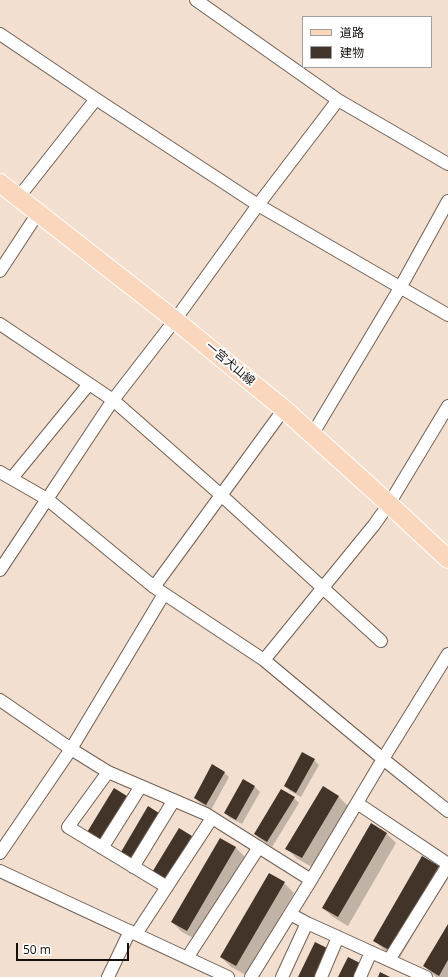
<!DOCTYPE html>
<html>
<head>
<meta charset="utf-8">
<style>
  body { margin:0 }
  #map { position:relative; width:448px; height:977px; overflow:hidden; background:#f2dfd0; font-family:"Open Sans","Noto Sans JP",sans-serif }
  canvas { display:block }
  .legend { position:absolute; left:302px; top:16px; width:130px; height:52px; box-sizing:border-box; background:#fff; border:1px solid #a19f9d; margin:0; padding:5px 7px; list-style:none; font-size:12px; color:#150f0a }
  .legend li { display:flex; align-items:center; gap:8px; height:20px }
  .legend b { width:20px; border:1px solid #a19f9d }
  .scale { position:absolute; left:16px; top:943px; width:113px; height:18px; box-sizing:border-box; border:2px solid #150f0a; border-top:0; padding-left:5px; font-size:12px; line-height:14px; white-space:nowrap; color:#150f0a; -webkit-text-stroke:3px #fff; paint-order:stroke }
</style>
</head>
<body>
<div id="map">
<canvas width="448" height="977"></canvas>
<ul class="legend">
<li><b style="height:5px;background:#fad7bc"></b>道路</li>
<li><b style="height:11px;background:#433429"></b>建物</li>
</ul>
<div class="scale">50 m</div>
</div>
<script>
const context = document.querySelector('canvas').getContext('2d');
context.lineJoin = 'round';
function paint(path, color) { context.fillStyle = color; context.fill(path, 'evenodd'); }
const poly = rows => new Path2D(rows.map(r => 'M' + r).join(''));
function trace(path, color, width, dash) { context.strokeStyle = color; context.lineWidth = width; context.lineCap = dash ? 'butt' : 'round'; context.setLineDash(dash || []); context.stroke(path); }
function label(font, color, halo, rows, align = 'center') {
  context.font = font + ' "Open Sans","Noto Sans JP",sans-serif'; context.lineWidth = 4; context.setLineDash([]); context.textBaseline = 'middle'; context.strokeStyle = halo; context.fillStyle = color; for (const [text, x, y, turn = 0] of rows) {
    context.save(); context.translate(x, y); context.rotate((+turn || 0) * Math.PI / 180); context.textAlign = isNaN(turn) ? turn : align; if (halo) context.strokeText(text, 0, 0); context.fillText(text, 0, 0); context.restore();
  }
}
paint(poly([
  [314,760,319,765,301,797,290,791,285,786],
  [224,772,229,777,211,810,200,803,195,798],
  [243,780,255,787,260,792,242,824,230,818,225,813],
  [338,796,348,806,312,867,296,858,287,848],
  [294,798,299,803,272,847,260,839,255,834],
  [387,834,396,843,348,926,333,917,323,908],
  [221,839,236,848,246,858,197,940,182,932,172,922],
  [438,867,448,876,399,959,384,950,374,940],
  [284,883,294,893,246,975,231,967,221,957],
  [448,926,448,977,436,977,424,966]
]), '#0003');
paint(poly([
  [302,752,315,759,296,793,284,786],
  [212,764,225,772,206,805,194,798],
  [243,779,255,786,236,820,224,813],
  [323,786,339,796,302,858,285,849],
  [114,788,127,796,100,842,86,834],
  [281,789,295,797,267,842,254,834],
  [148,806,162,815,134,860,121,852],
  [371,823,387,833,338,917,322,908],
  [179,828,192,836,165,882,151,874],
  [220,838,236,847,187,931,171,922],
  [422,856,439,866,389,950,373,941],
  [269,873,285,882,236,966,220,957],
  [448,924,448,960,439,976,423,966],
  [315,942,329,949,316,977,298,977],
  [348,957,362,964,356,977,338,977],
  [380,972,390,977,378,977]
]), '#433429');
const street = poly([
  [196,0,338,100,448,164],
  [0,34,96,99,258,205,448,315],
  [18,198,96,99],
  [0,271,38,213],
  [0,324,113,400,221,495,381,641],
  [312,435,400,288,448,201],
  [0,472,47,499,154,587,264,660,383,759,448,811],
  [12,478,89,384],
  [0,570,113,400,175,320,258,205,338,100],
  [154,587,284,409],
  [264,660,374,525,389,504,448,406],
  [0,700,71,749,108,772,206,814,311,880],
  [108,772,68,827,167,887],
  [357,803,448,864],
  [102,848,141,786],
  [0,853,71,749,164,594],
  [133,867,174,800],
  [0,871,228,977],
  [290,914,307,923,426,977],
  [136,934,212,818],
  [187,958,259,847],
  [389,960,448,865],
  [108,977,130,931],
  [251,977,311,880,383,759,448,654],
  [282,977,307,923],
  [321,977,338,937],
  [360,977,371,952]
]);
const primary = poly([
  [0,183,175,320,284,409,389,504,448,559]
]);
trace(street, '#706054', 14);
trace(primary, '#fff', 20);
trace(street, '#fff', 12);
trace(primary, '#fad7bc', 18);
label('12px', '#150f0a', '#fff', [
  ["一宮犬山線",230,364,40]
]);
</script>
</body>
</html>
